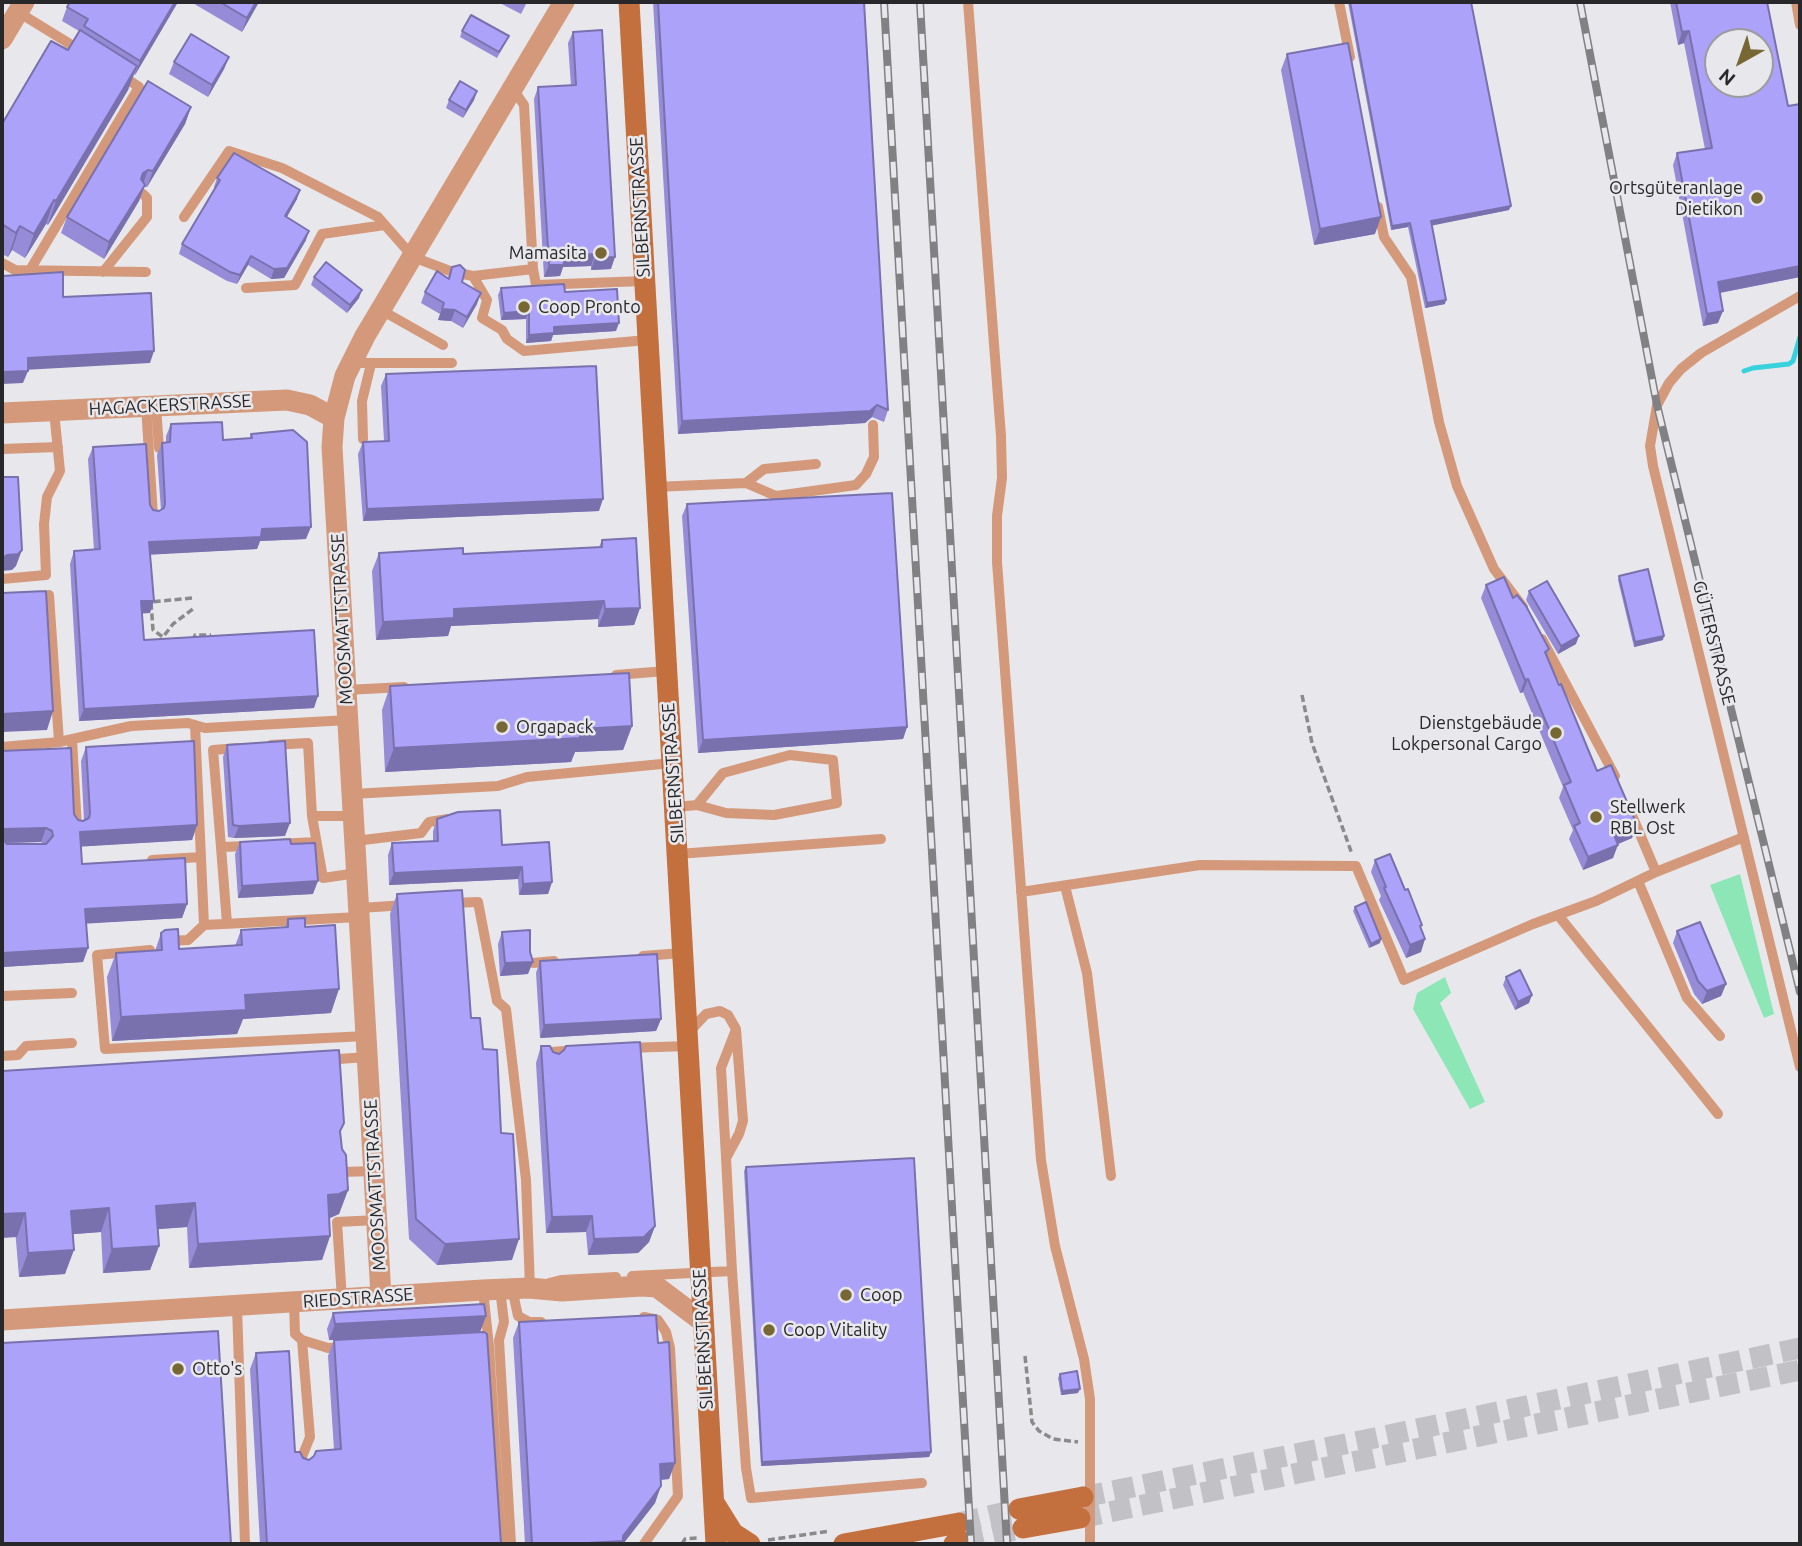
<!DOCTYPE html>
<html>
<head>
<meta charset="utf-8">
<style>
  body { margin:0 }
  #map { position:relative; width:1802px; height:1546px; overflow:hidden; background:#e8e8ec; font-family:Ubuntu,sans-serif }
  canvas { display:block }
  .frame { position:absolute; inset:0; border:4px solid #282729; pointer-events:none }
  .north { position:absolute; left:1704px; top:28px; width:70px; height:70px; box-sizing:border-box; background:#e8e8ec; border:2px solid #9b9b9e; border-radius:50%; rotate:220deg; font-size:19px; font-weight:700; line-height:28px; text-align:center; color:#282729 }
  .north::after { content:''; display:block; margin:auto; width:24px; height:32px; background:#776735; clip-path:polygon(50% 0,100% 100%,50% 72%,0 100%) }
</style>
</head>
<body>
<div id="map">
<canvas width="1802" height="1546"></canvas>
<div class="frame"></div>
<div class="north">N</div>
</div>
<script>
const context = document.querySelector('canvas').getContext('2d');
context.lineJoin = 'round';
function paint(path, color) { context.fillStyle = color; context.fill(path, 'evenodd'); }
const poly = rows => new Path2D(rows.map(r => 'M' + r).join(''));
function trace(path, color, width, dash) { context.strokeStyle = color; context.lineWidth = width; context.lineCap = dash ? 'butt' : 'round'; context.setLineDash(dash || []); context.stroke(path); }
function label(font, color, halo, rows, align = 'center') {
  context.font = font + ' Ubuntu,sans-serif'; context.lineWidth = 5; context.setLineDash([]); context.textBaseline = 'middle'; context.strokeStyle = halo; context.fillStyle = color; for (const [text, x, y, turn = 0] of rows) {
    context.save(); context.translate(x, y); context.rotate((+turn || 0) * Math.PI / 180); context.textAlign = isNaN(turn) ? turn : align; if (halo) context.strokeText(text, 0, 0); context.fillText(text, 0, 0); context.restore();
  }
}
paint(poly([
  [1740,874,1774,1014,1764,1018,1710,885],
  [1445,977,1451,993,1440,1003,1485,1102,1470,1109,1413,1009,1417,993]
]), '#8ce6b6');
trace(poly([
  [1744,371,1753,368,1789,364,1793,361,1800,337]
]), '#37d2dc', 5);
trace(poly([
  [1083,1497,1375,1438,1800,1348],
  [1080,1518,1800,1370],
  [959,1523,1019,1509],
  [963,1542,1023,1528]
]), '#c2c1c5', 21, [21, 10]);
trace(poly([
  [192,598,151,602,153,630,163,637,173,624,193,609],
  [193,641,195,635,211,635],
  [1302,695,1312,743,1352,854],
  [1025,1356,1032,1422,1039,1431,1053,1439,1078,1442],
  [768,1540,830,1531],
  [682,1544,685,1539,697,1538]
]), '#8a8a8d', 3.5, [7, 3.5]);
trace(poly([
  [968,2,1001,436,1002,478,997,516,997,562,1041,1160,1055,1246,1084,1359,1090,1399,1090,1544],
  [1339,2,1350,57],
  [1796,2,1800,25],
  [18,12,83,52],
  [513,89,524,105,533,269],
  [1378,207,1384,237,1411,277,1439,422,1457,486,1494,569,1523,607],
  [184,217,229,151,282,168,378,217,413,257,450,271],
  [2,263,15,270,146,272],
  [30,270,139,87,121,75],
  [103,272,147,217,147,198,143,194],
  [463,274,473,276,533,269,536,285,644,281],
  [473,276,487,300,482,318,502,330,507,339,524,351,647,340],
  [246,288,295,285,322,234,385,225],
  [1800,296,1701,353,1681,369,1669,383,1657,405,1650,446,1653,466,1800,1067],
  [381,310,443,345],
  [352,363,452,363],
  [146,406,153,516],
  [156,406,159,448],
  [363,439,362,401,371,364],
  [2,449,58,447],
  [746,483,776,496,856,485,866,474,874,457,873,425],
  [655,487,746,483,764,469,816,464],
  [2,579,46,575,44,524,47,497,60,471,54,411],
  [1542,639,1615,776],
  [616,675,666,671],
  [346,690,404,687],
  [195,725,204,925,359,917],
  [72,739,77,828],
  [59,742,131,726,188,723,205,728,348,720],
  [271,745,308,743,312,816,353,816],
  [2,747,59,742,49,595],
  [238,748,213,750,221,847,250,846],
  [352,794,498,786,527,777,672,763],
  [675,807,697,805,723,773,790,755,833,760,837,803,774,815,726,813,697,805],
  [1631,813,1656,872,1744,837],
  [312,816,323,878,357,873],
  [355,841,421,833,429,822,448,819],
  [277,844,316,842],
  [221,847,227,924],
  [678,854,881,839],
  [152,860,201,857],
  [1638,881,1687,998,1720,1036],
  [1065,886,1087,973,1111,1176],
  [1021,892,1200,865,1356,866,1404,980,1533,924,1596,901,1656,872],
  [451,903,478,902,497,1001,506,1009,526,1180,530,1288],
  [359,908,407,905],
  [1558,915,1718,1114],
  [169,941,188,940,204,925],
  [150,950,97,955,105,1049,366,1036],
  [643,956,682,953],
  [533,963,554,961],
  [2,996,72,993],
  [627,1048,688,1046],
  [2,1056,18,1055,26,1046,72,1043],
  [325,1060,367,1057],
  [552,1062,552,1052,576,1050],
  [726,1157,721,1068,735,1032],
  [340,1165,341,1172,374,1171],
  [732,1271,746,1468,751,1498,922,1483],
  [632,1276,732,1271,726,1158,739,1134,743,1121,736,1029,728,1015,720,1011,706,1014,689,1032],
  [549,1283,561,1280,616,1277],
  [512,1288,518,1316,529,1322,541,1322],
  [500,1289,504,1322,499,1340,511,1544],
  [483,1290,489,1346,501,1544],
  [342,1299,337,1222,377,1220],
  [294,1302,295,1334,302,1340,328,1348,345,1347],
  [237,1307,245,1544],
  [302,1340,310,1437,302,1457,302,1468],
  [644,1544,678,1496,670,1348,666,1332,658,1320,644,1317]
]), '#d3997a', 10);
trace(poly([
  [2,39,24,2],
  [2,413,287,400,310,405,334,418],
  [381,1296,332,447,334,418,345,376,365,336,564,2],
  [2,1320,483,1290,529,1288,562,1291,641,1286,657,1287,702,1321]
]), '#d3997a', 21);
trace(poly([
  [629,2,716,1544],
  [715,1504,733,1533,750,1544],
  [1019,1509,1083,1497],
  [1023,1528,1080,1518],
  [844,1544,959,1523],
  [954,1544,963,1542]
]), '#c4703e', 21);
const rail = poly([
  [884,2,971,1544],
  [920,2,1007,1544],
  [1580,2,1657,405,1800,992]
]);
trace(rail, '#818083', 8);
trace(rail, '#e8e8ec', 5, [16]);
paint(poly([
  [178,2,135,75,134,74,128,90,48,225,46,224,25,258,12,250,8,257,2,254,2,124,68,50,79,31,62,21,67,7],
  [191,2,259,2,242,32],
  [498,2,527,2,521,14],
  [653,2,864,2,888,410,884,422,872,417,865,423,678,434],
  [1348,2,1471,2,1509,210,1432,225,1445,304,1425,308,1408,227,1391,230],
  [1670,2,1767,2,1788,106,1800,104,1800,277,1720,293,1718,323,1703,326,1673,165,1677,153,1705,149,1684,43,1678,45],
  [462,31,506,42,497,58,460,37],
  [573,32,611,269,591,270,591,266,563,267,560,276,544,277,534,99,538,87,571,86,568,43],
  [1287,54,1375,234,1314,245,1281,70],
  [229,57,224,69,208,97,169,74,174,62],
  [477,91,474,100,463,118,446,108,449,100],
  [191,107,185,124,147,187,144,187,139,201,104,259,61,233,67,217],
  [217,178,297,199,287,217,306,240,284,278,271,279,248,265,237,284,227,281,179,254,182,244,215,188,214,187],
  [452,267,477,304,463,328,451,321,438,320,440,314,421,303,425,292,448,278],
  [314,277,359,298,347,313,311,285],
  [501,288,565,292,616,331,553,335,551,341,526,343,526,319,501,320,498,295],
  [386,374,599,511,363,521,358,454,363,442,384,441,381,386],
  [171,424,223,440,250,438,251,434,306,539,260,541,257,549,150,554,150,613,142,613,144,640,314,708,79,721,70,564,74,551,94,550,88,459,93,447,150,505,153,510,159,511,161,510,157,455,162,443,166,443,166,436],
  [687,504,907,727,903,739,698,753,682,516],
  [602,540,640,608,634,625,598,627,598,619,451,626,448,636,376,640,372,571,379,553,463,554,599,547],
  [1619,576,1663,640,1634,647,1618,580],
  [1486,585,1513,598,1549,649,1547,656,1597,771,1637,825,1632,838,1617,844,1613,858,1583,870,1569,839,1573,830,1559,798,1563,787,1523,692,1520,693,1481,598],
  [1529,591,1576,644,1558,654,1526,600],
  [390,686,632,726,623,750,575,752,571,762,385,772,382,710],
  [227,745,285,836,234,838,228,837,223,757],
  [86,747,197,825,192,840,81,846,82,864,187,904,182,918,86,923,88,948,83,962,2,967,2,751,74,814,78,820,83,821,84,821,81,761],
  [41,842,43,844,6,843],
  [437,819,502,845,552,882,548,894,519,895,518,879,389,885,388,855,392,843,433,842,433,831],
  [240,842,291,844,313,894,238,898,235,854],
  [1375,860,1421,952,1406,958,1379,900,1381,896,1371,872],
  [397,894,483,1049,501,1133,512,1260,437,1265,409,1239,390,914],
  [1355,907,1380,943,1369,948,1353,911],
  [288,919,305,927,331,1013,243,1019,237,1034,112,1041,107,977,116,953,155,951,161,933,179,949,235,946,241,930,285,927],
  [1677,931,1726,984,1721,996,1702,1004,1694,994,1673,943],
  [502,932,528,974,500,976,498,944],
  [540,961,661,1019,656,1031,540,1038,536,973],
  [1506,977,1529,1003,1515,1010,1503,985],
  [541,1046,553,1052,655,1226,649,1242,638,1253,588,1255,586,1232,546,1233,536,1063],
  [2,1071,340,1133,348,1190,339,1214,329,1218,330,1236,322,1260,189,1268,187,1227,157,1229,159,1246,150,1270,103,1273,101,1232,73,1234,65,1274,19,1277],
  [746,1167,931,1452,929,1457,761,1466,744,1171],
  [333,1313,486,1316,480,1332,501,1544,260,1544,250,1369,256,1353,295,1452,303,1458,309,1460,334,1450,328,1356,334,1340,329,1340,327,1329],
  [519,1322,658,1343,675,1463,669,1479,661,1480,655,1503,623,1544,525,1544,513,1338],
  [1060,1374,1078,1393,1061,1395,1058,1378]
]), '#958bd6');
paint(poly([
  [175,2,178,2,135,75,140,61],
  [256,2,259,2,242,32,247,18],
  [1689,31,1684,43,1678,45,1682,32],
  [229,57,224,69,208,97,212,85],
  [137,66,128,90,48,225,56,201],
  [477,91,474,100,463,118,466,110],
  [191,107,185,124,147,187,153,171],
  [148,170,142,186,137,189,143,173],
  [145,185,139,201,104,259,109,242],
  [300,190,297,199,282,225,285,216],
  [54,200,46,224,25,258,34,234],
  [1511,206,1509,210,1430,226,1431,221],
  [1381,217,1375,234,1314,245,1320,229],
  [1410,223,1408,227,1391,230,1392,226],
  [20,226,12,250,8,257,16,233],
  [309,231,306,240,284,278,271,279,274,269],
  [595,254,591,266,563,267,560,276,544,277,549,265,563,256],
  [251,256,248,265,237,284,240,275],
  [615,257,611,269,591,270,595,258],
  [1800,266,1800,277,1713,294,1718,282],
  [362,290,359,298,347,313,350,305],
  [481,293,477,304,463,328,467,317],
  [1446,300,1445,304,1425,308,1427,303],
  [442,309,455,310,451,321,438,320],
  [529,311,526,319,501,320,504,313],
  [1723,311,1718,323,1703,326,1707,314],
  [619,323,616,331,553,335,551,341,526,343,529,335,554,327],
  [154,351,150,363,23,370,28,358],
  [28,371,23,383,2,384,2,372],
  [877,405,872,417,865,423,678,434,682,421],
  [603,499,599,511,363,521,367,509],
  [311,527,306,539,260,541,257,549,145,555,149,542,262,529],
  [22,550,16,566,12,570,2,571,2,558,7,555],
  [141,601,154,601,150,613,136,614],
  [604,601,598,619,451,626,448,636,376,640,383,622,454,609],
  [640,608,634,625,598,627,605,609],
  [1579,636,1576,644,1558,654,1561,646],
  [1664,636,1663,640,1634,647,1635,642],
  [1528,679,1523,692,1520,693,1525,680],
  [318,696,314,708,79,721,84,709],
  [53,711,47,730,2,732,2,714],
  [632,726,623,750,575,752,571,762,385,772,394,748,580,729],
  [907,727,903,739,698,753,703,740],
  [290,823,285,836,234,838,239,826],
  [197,825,192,840,75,847,80,832],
  [1637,825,1632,838,1609,848,1614,835],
  [46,828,41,842,2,843,2,832,4,829],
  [1618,845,1613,858,1583,870,1588,857],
  [522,867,518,879,389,885,394,873],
  [318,881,313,894,238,898,242,886],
  [552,882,548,894,519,895,523,884],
  [187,904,182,918,80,924,85,909],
  [1381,939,1380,943,1369,948,1371,944],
  [1425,939,1421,952,1406,958,1410,945],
  [88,948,83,962,2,967,2,953],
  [533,962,528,974,500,976,505,963],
  [1726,984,1721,996,1702,1004,1707,991],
  [339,989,331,1013,243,1019,237,1034,112,1041,121,1017,245,995],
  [1532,995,1529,1003,1515,1010,1518,1002],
  [661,1019,656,1031,540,1038,544,1025],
  [348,1190,339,1214,330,1218,319,1219,328,1195],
  [195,1203,187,1227,147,1230,156,1206],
  [109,1208,101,1232,62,1235,71,1211],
  [25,1213,17,1237,2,1238,2,1214],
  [592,1216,586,1232,546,1233,552,1217],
  [655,1226,649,1242,638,1253,588,1255,594,1239],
  [330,1236,322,1260,189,1268,198,1244],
  [519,1239,512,1260,437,1265,445,1244],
  [159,1246,150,1270,103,1273,112,1249],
  [74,1250,65,1274,19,1277,28,1253],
  [486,1316,480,1332,329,1340,335,1324],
  [1080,1389,1078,1393,1061,1395,1062,1391],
  [931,1452,929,1457,761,1466,762,1462],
  [675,1463,669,1479,654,1480,660,1464],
  [661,1486,655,1503,623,1544,569,1544,623,1536]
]), '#7971ae');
const building = poly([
  [70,2,175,2,140,61,84,26,88,19,67,7,70,2],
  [220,2,256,2,247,18,220,2],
  [658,2,864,2,888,410,877,405,870,411,682,421,658,2],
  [1350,2,1471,2,1511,206,1431,221,1446,300,1427,303,1410,223,1392,226,1350,2],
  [1676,2,1767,2,1788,106,1800,104,1800,266,1718,282,1723,311,1707,314,1677,153,1712,148,1689,31,1682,32,1676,2],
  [1718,42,1760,42,1760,84,1718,84,1718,42],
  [471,15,509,36,499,52,462,31,471,15],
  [80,30,137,66,56,201,54,200,34,234,20,226,16,233,2,224,2,124,51,41,68,50,80,30],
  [602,30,615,257,595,258,595,254,563,256,564,265,549,265,538,87,576,85,573,32,602,30],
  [191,34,229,57,212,85,174,62,191,34],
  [1348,43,1381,217,1320,229,1287,54,1348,43],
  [148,81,191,107,153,171,148,170,143,173,141,179,145,185,109,242,67,217,148,81],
  [460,81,477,91,466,110,449,100,460,81],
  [234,153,300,190,285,216,309,231,287,268,274,269,251,256,240,275,230,272,182,244,220,180,217,178,234,153],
  [326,262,362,290,350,305,314,277,326,262],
  [460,265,465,270,462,282,481,293,467,317,455,310,442,309,444,303,425,292,437,271,449,279,452,267,460,265],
  [63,272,63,297,151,293,154,351,28,358,28,371,2,372,2,276,63,272],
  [564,284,565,292,617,289,619,323,554,327,554,333,529,335,529,311,504,313,501,288,564,284],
  [596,366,603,499,367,509,363,442,389,441,386,374,596,366],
  [222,422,223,440,252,438,251,434,293,430,307,442,311,527,262,529,261,537,149,542,154,601,141,601,144,640,314,630,318,696,84,709,74,551,100,549,93,447,146,444,150,505,153,510,159,511,164,508,165,503,162,443,170,442,171,424,222,422],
  [2,477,18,477,22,550,18,554,7,555,2,558,2,477],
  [892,493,907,727,703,740,687,504,892,493],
  [636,538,640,608,605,609,604,601,454,609,454,618,383,622,379,553,463,548,463,554,602,547,602,540,636,538],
  [1648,569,1664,636,1635,642,1619,576,1648,569],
  [1504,577,1513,598,1517,595,1526,606,1549,649,1545,652,1559,685,1561,684,1597,771,1611,765,1637,825,1614,835,1618,845,1588,857,1574,826,1580,823,1564,785,1571,782,1528,679,1525,680,1486,585,1504,577],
  [1547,581,1579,636,1561,646,1529,591,1547,581],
  [46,591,53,711,2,714,2,593,46,591],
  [629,673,632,726,580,729,580,738,394,748,390,686,629,673],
  [194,741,197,825,80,832,82,864,185,858,187,904,85,909,88,948,2,953,2,839,7,844,46,844,53,836,52,831,46,828,4,829,2,832,2,751,71,748,74,814,78,820,83,821,89,818,90,813,86,747,194,741],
  [285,741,290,823,239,826,233,825,227,745,285,741],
  [500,810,502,845,549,842,552,882,523,884,522,867,394,873,392,843,438,841,437,819,458,812,500,810],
  [290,839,291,844,315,843,318,881,242,886,240,842,290,839],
  [1390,854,1405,890,1408,889,1422,925,1420,926,1425,939,1410,945,1384,888,1386,887,1375,860,1390,854],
  [462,890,471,1018,480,1018,483,1049,497,1050,501,1133,513,1134,519,1239,445,1244,416,1219,397,894,462,890],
  [1366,902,1381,939,1371,944,1355,907,1366,902],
  [305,918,305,927,335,925,339,989,245,995,246,1010,121,1017,116,953,162,950,161,933,165,930,178,929,179,949,242,945,241,930,288,927,288,919,305,918],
  [1700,922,1726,984,1707,991,1698,981,1677,931,1700,922],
  [530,930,530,952,533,962,505,963,502,932,530,930],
  [657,954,661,1019,544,1025,540,961,657,954],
  [1520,970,1532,995,1518,1002,1506,977,1520,970],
  [640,1042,655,1226,644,1237,594,1239,592,1216,552,1217,541,1046,550,1046,553,1052,559,1054,564,1050,566,1046,640,1042],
  [339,1050,344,1123,340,1131,342,1149,346,1155,348,1190,339,1194,328,1195,330,1236,198,1244,195,1203,156,1206,159,1246,112,1249,109,1208,71,1211,74,1250,28,1253,25,1213,2,1214,2,1071,339,1050],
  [914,1158,931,1452,762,1462,746,1167,914,1158],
  [484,1304,486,1316,335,1324,333,1313,484,1304],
  [656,1315,658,1343,669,1342,675,1463,660,1464,661,1486,623,1536,623,1541,569,1544,532,1544,519,1322,656,1315],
  [218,1331,231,1544,2,1544,2,1343,218,1331],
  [484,1332,487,1334,501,1544,260,1544,267,1544,256,1353,289,1351,295,1452,300,1452,303,1458,309,1460,314,1456,316,1451,341,1449,334,1340,484,1332],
  [1077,1371,1080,1389,1062,1391,1060,1374,1077,1371]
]);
paint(building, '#ada2f9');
trace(building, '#7971ae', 2);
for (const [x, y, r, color] of [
  [1757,198,7,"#776735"],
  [601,253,7,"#776735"],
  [524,307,7,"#776735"],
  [502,727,7,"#776735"],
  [1556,733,7,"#776735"],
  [1596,817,7,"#776735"],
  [846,1295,7,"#776735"],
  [769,1330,7,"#776735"],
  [178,1369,7,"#776735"]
]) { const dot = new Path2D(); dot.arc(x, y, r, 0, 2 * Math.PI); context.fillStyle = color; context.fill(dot); trace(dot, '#e8e8ec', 2.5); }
label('18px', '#282729', '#e8e8ec', [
  ["Ortsgüteranlage",1743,188,"right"],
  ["Dietikon",1743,209,"right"],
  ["Mamasita",587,253,"right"],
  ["Coop Pronto",538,307],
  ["Dienstgebäude",1542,723,"right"],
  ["Lokpersonal Cargo",1542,744,"right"],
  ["Orgapack",516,727],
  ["Stellwerk",1610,807],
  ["RBL Ost",1610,828],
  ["Coop",860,1295],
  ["Coop Vitality",783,1330],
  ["Otto's",192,1369]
], 'left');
label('18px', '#282729', '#e8e8ec', [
  ["SILBERNSTRASSE",640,207,-93],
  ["HAGACKERSTRASSE",170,405,-3],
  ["MOOSMATTSTRASSE",342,619,-93],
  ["GÜTERSTRASSE",1714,643,76],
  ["SILBERNSTRASSE",673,773,-94],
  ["MOOSMATTSTRASSE",375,1185,-93],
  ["RIEDSTRASSE",358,1298,-4],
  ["SILBERNSTRASSE",703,1339,-93]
]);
</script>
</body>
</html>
